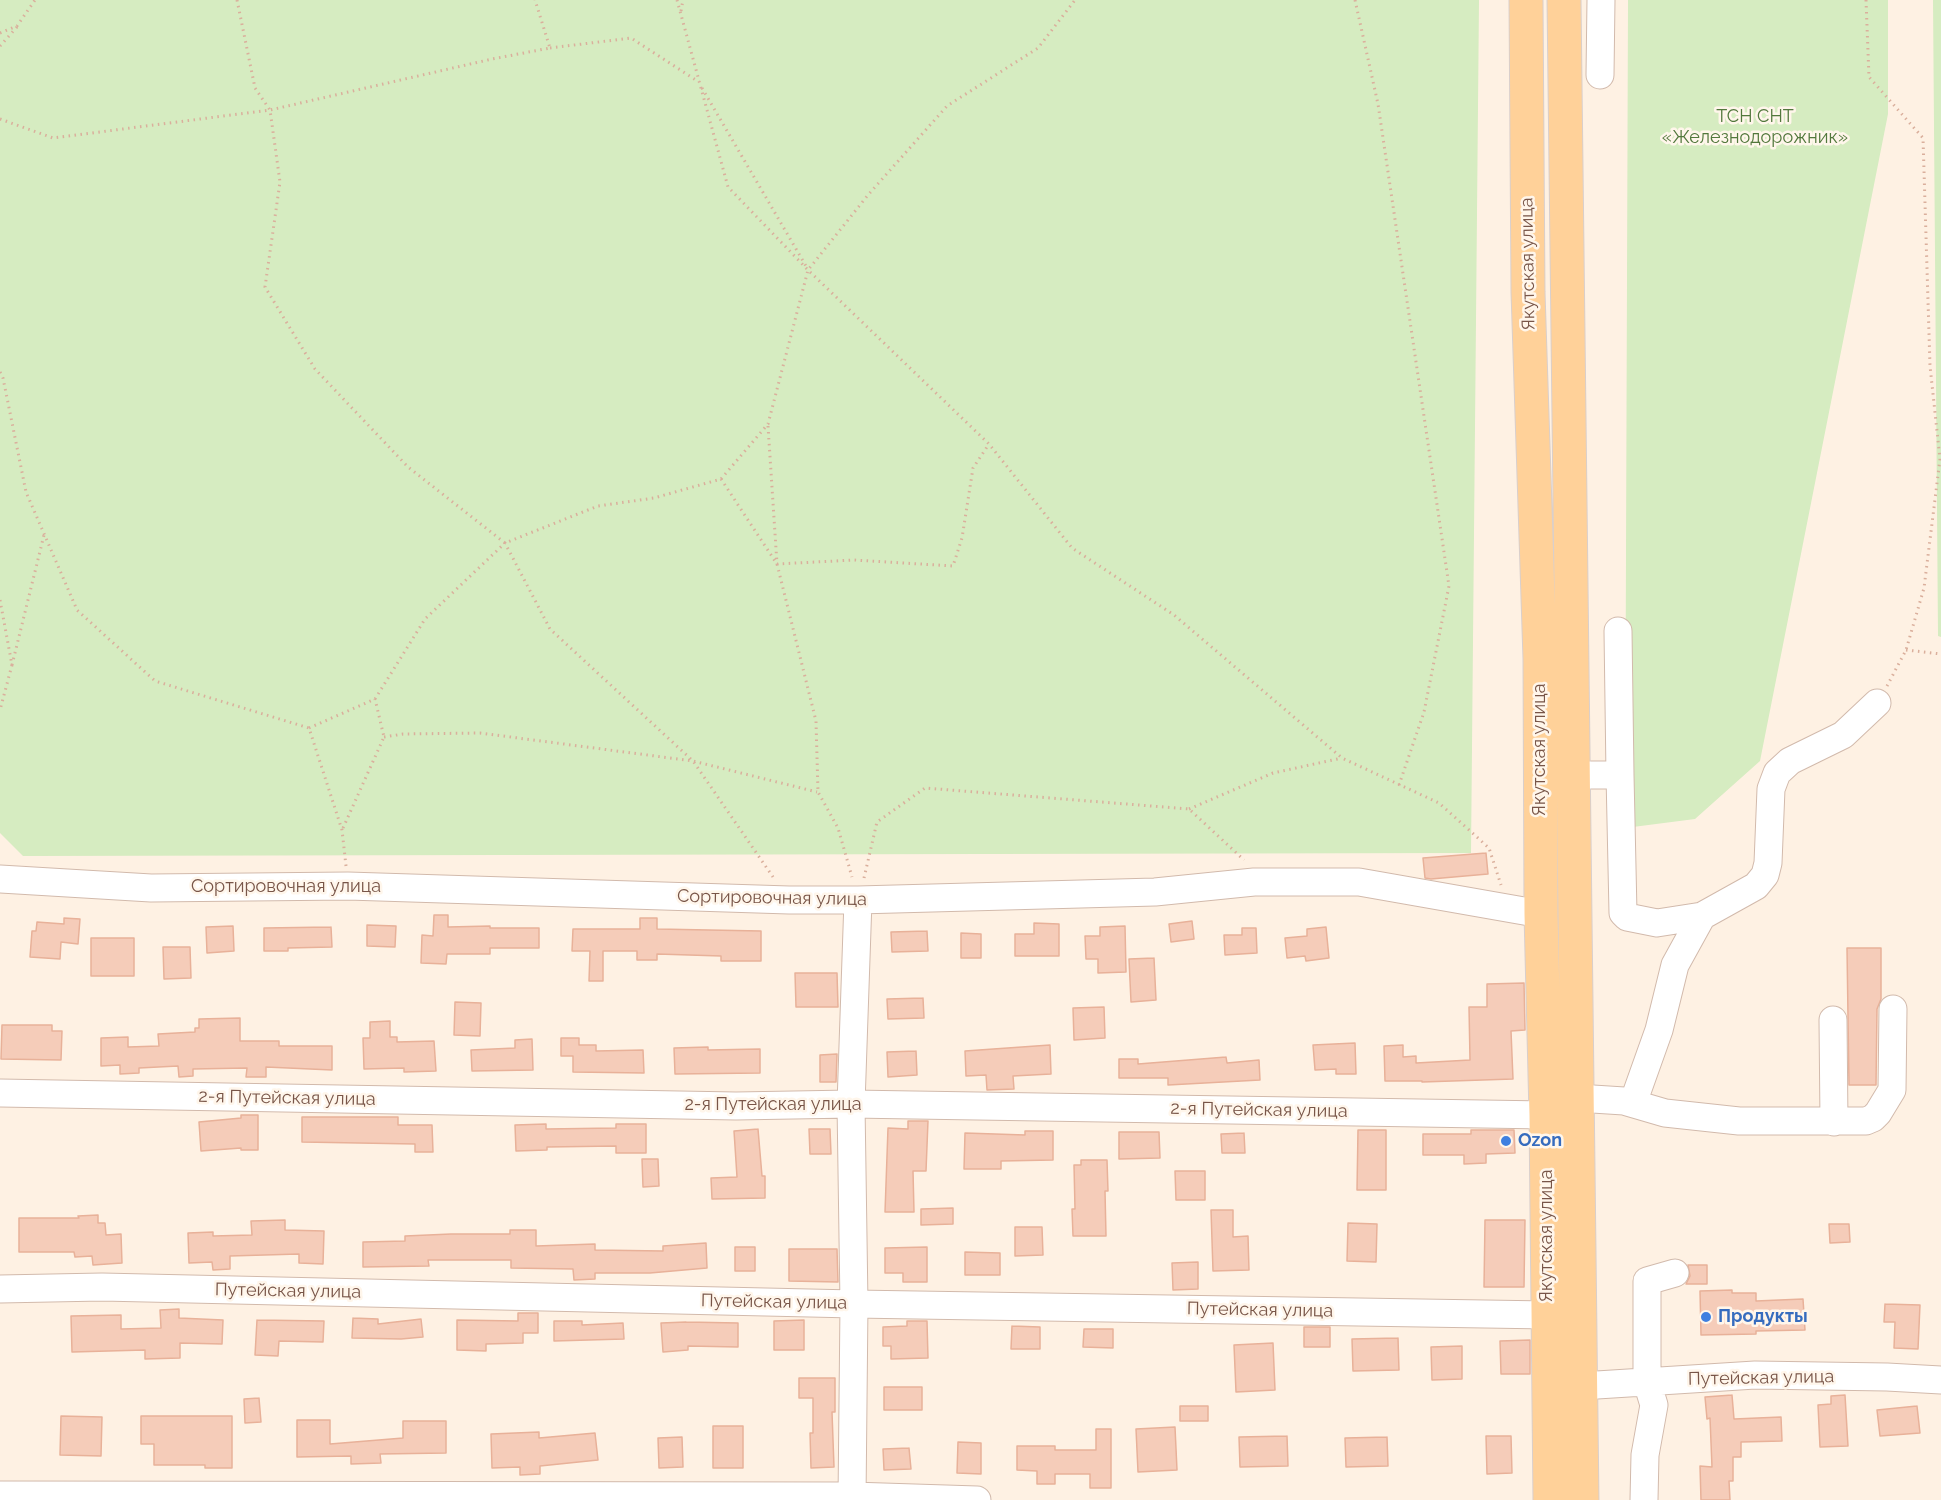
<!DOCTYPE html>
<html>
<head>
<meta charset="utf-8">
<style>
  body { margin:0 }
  canvas { display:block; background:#fef1e3 }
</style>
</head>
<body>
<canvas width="1941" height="1500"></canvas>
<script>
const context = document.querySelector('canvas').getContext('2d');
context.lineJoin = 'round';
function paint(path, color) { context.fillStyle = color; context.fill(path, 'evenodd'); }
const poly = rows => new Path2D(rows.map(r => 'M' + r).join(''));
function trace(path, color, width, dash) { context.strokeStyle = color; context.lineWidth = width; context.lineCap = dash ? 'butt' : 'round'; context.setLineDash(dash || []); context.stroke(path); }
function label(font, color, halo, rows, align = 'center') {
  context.font = font + ' Raleway,sans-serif'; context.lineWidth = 5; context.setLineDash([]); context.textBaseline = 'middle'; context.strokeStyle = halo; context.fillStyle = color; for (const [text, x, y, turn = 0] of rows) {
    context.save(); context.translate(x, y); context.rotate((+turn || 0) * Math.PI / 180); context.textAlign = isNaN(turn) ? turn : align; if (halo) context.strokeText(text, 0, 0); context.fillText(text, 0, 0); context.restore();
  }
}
paint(poly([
  [0,0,1479,0,1471,853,23,856,0,833],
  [1628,0,1888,0,1888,114,1760,761,1695,819,1625,828],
  [1933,0,1941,0,1941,637,1938,636]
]), '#d6ecc1');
const building = poly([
  [1486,853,1488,874,1431,879,1425,878,1423,858,1486,853],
  [434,915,448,915,448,927,490,926,490,928,539,928,539,948,490,948,490,954,447,954,446,964,421,963,422,935,433,936,434,915],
  [64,918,80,919,78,944,61,942,60,959,30,957,32,931,36,931,37,922,64,924,64,918],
  [640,918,657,918,657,929,761,931,761,961,721,961,721,956,657,954,657,960,637,960,637,951,603,951,603,981,589,981,590,951,572,951,573,929,640,929,640,918],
  [1192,921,1194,939,1171,942,1169,924,1192,921],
  [1034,923,1059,924,1059,956,1015,956,1015,934,1034,934,1034,923],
  [367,925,396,926,395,947,367,946,367,925],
  [233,926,234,951,207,953,206,927,233,926],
  [1125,926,1126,972,1098,973,1098,959,1086,959,1085,936,1100,936,1100,927,1125,926],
  [331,927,332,947,288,948,288,951,264,951,264,928,331,927],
  [1326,927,1329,958,1306,961,1305,956,1287,958,1285,938,1307,936,1307,929,1326,927],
  [1242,928,1256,928,1257,953,1225,955,1224,935,1242,935,1242,928],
  [927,931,928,951,892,952,891,932,927,931],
  [961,933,981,934,981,958,961,958,961,933],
  [91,938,134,938,134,976,91,976,91,938],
  [163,947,190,947,191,978,164,979,163,947],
  [1847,948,1881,948,1881,999,1877,1009,1876,1085,1849,1085,1847,948],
  [1154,958,1156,1000,1131,1002,1129,959,1154,958],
  [795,973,837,973,838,1007,796,1007,795,973],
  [1524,983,1525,1030,1511,1031,1513,1079,1422,1082,1422,1081,1385,1081,1384,1046,1403,1045,1403,1057,1416,1056,1416,1063,1470,1060,1469,1007,1487,1007,1487,984,1524,983],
  [923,998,924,1018,888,1019,887,999,923,998],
  [455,1002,481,1003,480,1036,454,1035,455,1002],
  [1104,1007,1105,1038,1074,1040,1073,1008,1104,1007],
  [240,1018,240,1041,279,1041,279,1046,332,1046,332,1070,266,1067,266,1077,246,1077,247,1068,193,1069,193,1076,179,1077,178,1066,139,1068,139,1073,120,1074,120,1065,101,1066,101,1038,128,1037,128,1047,159,1046,158,1034,195,1032,195,1028,199,1028,199,1019,240,1018],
  [390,1021,390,1037,397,1037,397,1042,434,1041,436,1071,404,1072,404,1068,364,1069,363,1038,370,1038,370,1022,390,1021],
  [2,1025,52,1025,52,1031,62,1031,61,1060,1,1059,2,1025],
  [561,1038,579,1038,579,1045,596,1045,596,1051,643,1050,644,1073,573,1072,573,1056,561,1056,561,1038],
  [532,1039,533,1070,472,1071,471,1050,515,1048,515,1040,532,1039],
  [1355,1043,1356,1074,1336,1074,1336,1069,1315,1070,1313,1045,1355,1043],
  [1050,1045,1051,1074,1013,1076,1014,1089,987,1090,986,1075,966,1076,965,1051,1050,1045],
  [708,1047,708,1050,760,1049,760,1073,675,1074,674,1048,708,1047],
  [916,1051,917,1075,888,1077,887,1052,916,1051],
  [837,1054,836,1082,820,1082,820,1055,837,1054],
  [1226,1057,1227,1063,1259,1060,1260,1080,1168,1085,1168,1078,1119,1078,1119,1059,1138,1059,1138,1064,1226,1057],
  [241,1115,258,1115,258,1150,241,1150,241,1148,201,1151,199,1122,241,1118,241,1115],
  [302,1117,398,1117,398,1125,432,1125,433,1152,415,1152,415,1144,302,1142,302,1117],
  [908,1121,928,1121,926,1171,913,1171,914,1212,885,1212,888,1128,908,1129,908,1121],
  [546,1124,546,1129,616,1128,616,1124,646,1124,646,1153,616,1153,616,1146,547,1147,547,1150,516,1151,515,1125,546,1124],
  [758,1129,762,1176,765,1176,765,1198,712,1199,711,1178,737,1177,734,1131,758,1129],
  [809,1129,830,1129,831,1154,810,1154,809,1129],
  [1358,1130,1386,1130,1386,1190,1357,1190,1358,1130],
  [1471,1130,1514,1130,1515,1153,1486,1154,1486,1163,1464,1164,1464,1155,1423,1155,1423,1134,1471,1134,1471,1130],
  [1025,1131,1053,1131,1053,1160,1001,1161,1001,1169,964,1169,965,1133,1025,1135,1025,1131],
  [1119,1132,1159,1132,1160,1158,1119,1159,1119,1132],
  [1244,1133,1245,1153,1222,1153,1221,1134,1244,1133],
  [642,1159,658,1159,659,1186,643,1187,642,1159],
  [1081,1160,1107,1160,1108,1191,1105,1191,1106,1236,1073,1236,1072,1209,1075,1209,1074,1165,1081,1165,1081,1160],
  [1175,1171,1205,1171,1205,1200,1176,1200,1175,1171],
  [953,1208,953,1224,921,1225,921,1209,953,1208],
  [1211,1210,1233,1210,1233,1237,1248,1236,1249,1270,1213,1271,1211,1210],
  [98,1215,98,1223,105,1223,106,1235,121,1234,122,1263,93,1265,92,1256,75,1257,74,1252,19,1252,19,1218,79,1218,78,1216,98,1215],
  [285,1220,285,1230,324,1231,323,1264,299,1263,299,1254,230,1256,230,1269,213,1270,212,1262,189,1263,188,1233,213,1232,213,1236,252,1235,251,1221,285,1220],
  [1485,1220,1525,1220,1524,1287,1484,1287,1485,1220],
  [1348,1223,1377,1224,1376,1262,1347,1261,1348,1223],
  [1829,1224,1849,1224,1850,1242,1830,1243,1829,1224],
  [1015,1227,1042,1227,1043,1255,1015,1256,1015,1227],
  [510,1230,536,1230,536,1246,595,1244,595,1250,663,1251,663,1246,706,1243,707,1268,650,1273,595,1273,595,1279,574,1280,573,1269,511,1268,511,1260,428,1260,429,1266,363,1267,363,1242,405,1241,405,1236,451,1234,510,1234,510,1230],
  [735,1247,755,1247,755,1271,735,1271,735,1247],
  [927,1247,927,1282,903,1282,903,1273,885,1273,885,1248,927,1247],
  [789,1249,837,1249,838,1282,789,1281,789,1249],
  [965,1252,1000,1253,1000,1275,965,1275,965,1252],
  [1198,1262,1198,1289,1173,1290,1172,1263,1198,1262],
  [1688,1265,1707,1265,1707,1284,1686,1284,1690,1276,1688,1265],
  [1732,1290,1732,1293,1756,1293,1756,1301,1803,1299,1805,1330,1756,1331,1756,1334,1701,1335,1700,1291,1732,1290],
  [1885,1304,1920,1305,1918,1349,1894,1348,1895,1322,1884,1322,1885,1304],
  [179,1309,179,1318,223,1320,222,1344,180,1343,180,1358,145,1359,145,1350,72,1352,71,1316,121,1315,121,1329,161,1328,160,1310,179,1309],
  [518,1313,538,1313,538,1333,523,1333,523,1343,486,1344,486,1351,457,1350,457,1320,518,1321,518,1313],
  [353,1318,378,1319,378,1324,421,1319,423,1337,401,1339,352,1338,353,1318],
  [257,1320,324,1321,323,1342,279,1341,278,1356,255,1355,257,1320],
  [804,1320,804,1350,774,1350,774,1321,804,1320],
  [554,1321,582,1321,582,1325,623,1323,624,1339,554,1341,554,1321],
  [907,1321,927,1321,928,1358,891,1359,891,1346,883,1346,883,1327,907,1326,907,1321],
  [686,1322,738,1323,738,1347,688,1346,688,1350,663,1352,661,1323,686,1322],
  [1012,1326,1040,1327,1040,1349,1011,1349,1012,1326],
  [1304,1327,1330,1327,1330,1347,1304,1347,1304,1327],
  [1084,1329,1113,1329,1113,1348,1083,1347,1084,1329],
  [1398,1338,1399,1370,1353,1371,1352,1339,1398,1338],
  [1530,1340,1530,1374,1501,1374,1500,1341,1530,1340],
  [1273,1343,1275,1390,1236,1392,1234,1345,1273,1343],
  [1462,1346,1462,1379,1432,1380,1431,1347,1462,1346],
  [799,1378,835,1378,835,1412,832,1412,834,1467,811,1468,810,1433,813,1433,813,1398,799,1398,799,1378],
  [884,1387,922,1387,922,1410,884,1410,884,1387],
  [1732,1395,1734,1419,1781,1417,1782,1441,1741,1442,1741,1457,1733,1457,1733,1481,1729,1481,1730,1500,1701,1500,1700,1466,1712,1467,1710,1418,1707,1419,1705,1397,1732,1395],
  [1845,1395,1848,1446,1820,1447,1818,1405,1831,1404,1831,1396,1845,1395],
  [259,1398,261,1422,245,1423,244,1399,259,1398],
  [1180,1406,1208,1406,1208,1421,1180,1421,1180,1406],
  [1917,1406,1920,1433,1880,1436,1877,1410,1917,1406],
  [61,1416,102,1417,101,1456,60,1455,61,1416],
  [141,1416,232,1416,232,1468,205,1468,205,1465,154,1465,154,1444,141,1444,141,1416],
  [297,1420,330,1420,330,1444,403,1438,403,1421,446,1421,446,1453,380,1454,381,1463,351,1464,351,1456,297,1457,297,1420],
  [713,1426,743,1426,743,1468,713,1468,713,1426],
  [1175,1427,1177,1470,1138,1472,1136,1429,1175,1427],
  [1096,1429,1111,1429,1111,1488,1090,1488,1090,1474,1055,1474,1055,1484,1037,1484,1037,1471,1017,1470,1017,1446,1055,1446,1055,1450,1096,1450,1096,1429],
  [539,1432,539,1438,595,1433,598,1460,540,1466,540,1474,520,1475,520,1467,492,1468,491,1434,539,1432],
  [1287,1436,1288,1466,1240,1467,1239,1437,1287,1436],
  [1486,1436,1511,1436,1512,1473,1487,1474,1486,1436],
  [682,1437,683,1467,659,1468,658,1438,682,1437],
  [1387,1437,1388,1466,1346,1467,1345,1438,1387,1437],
  [958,1442,981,1443,981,1474,957,1473,958,1442],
  [909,1448,911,1469,884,1470,883,1449,909,1448]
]);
paint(building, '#f5ccb9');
trace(building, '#e8b199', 1.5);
const minor = poly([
  [1600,75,1601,0],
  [1618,631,1620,775],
  [1573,775,1620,775,1623,913,1627,917,1657,923,1702,916,1756,886,1765,875,1768,863,1771,789,1777,773,1790,761,1843,735,1877,703],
  [0,879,151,888,348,886,789,900,858,900,1155,892,1254,882,1359,882,1541,914],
  [1833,1020,1834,1122],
  [0,1093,736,1106,851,1104,1546,1115],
  [1577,1098,1624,1101,1665,1113,1739,1121,1866,1121,1873,1118,1878,1113,1892,1090,1893,1009],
  [1633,1103,1659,1030,1675,965,1702,916],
  [0,1289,102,1287,854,1304,1548,1315],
  [1581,1386,1755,1375,1887,1377,1941,1380],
  [0,1495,852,1496,977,1500],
  [852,1500,854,1304,851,1104,858,900],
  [1644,1500,1645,1455,1654,1405,1647,1382,1647,1281,1675,1273]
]);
const major = poly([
  [1526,0,1528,292,1540,659,1541,914,1546,1115,1550,1500],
  [1564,0,1582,1500]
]);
trace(minor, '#d2baac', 29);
trace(major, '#d9cfcc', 35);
trace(poly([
  [237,0,255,88,270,110,280,182,265,287,315,369,408,467,505,543,598,506,654,498,721,479,768,424,808,270,868,195,947,106,1038,48,1075,0],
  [677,0,728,187,808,270,989,444,1072,548,1174,615,1342,758,1439,803,1489,848,1501,885],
  [1355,0,1378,104,1449,586,1424,712,1399,785],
  [1866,0,1869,77,1923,138,1930,366,1940,459,1924,588,1906,650,1887,686],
  [681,11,683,0],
  [0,33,17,26,35,0],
  [0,46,17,27],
  [550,48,631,38,699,82],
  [702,88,806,266],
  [0,119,53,138,270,110,492,59,550,48,535,0],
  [0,372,3,378,26,492,77,610,155,681,309,728,342,830,346,866],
  [768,426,777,564,854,560,953,566,962,538,973,468,989,444],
  [721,479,777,564,816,721,818,792,838,828,852,877],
  [0,600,12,665,0,710],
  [1906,650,1941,654],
  [12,665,44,535],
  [309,728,375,699,425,619,505,543,550,629,693,761,773,877],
  [384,737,403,734,480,733,693,761,817,792],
  [1189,809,1273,773,1342,758],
  [343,828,384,737,375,699],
  [864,878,877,822,925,788,1189,809,1244,860]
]), '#daaf9c', 3, [1.5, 4.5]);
trace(minor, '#fff', 27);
trace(major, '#ffd199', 33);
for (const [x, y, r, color] of [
  [1506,1141,6,"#3f7fe0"],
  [1706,1317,6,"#3f7fe0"]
]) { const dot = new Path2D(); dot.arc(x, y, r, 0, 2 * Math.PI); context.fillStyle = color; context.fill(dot); trace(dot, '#fff6eb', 2); }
label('18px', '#52783c', '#fff6eb', [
  ["ТСН СНТ",1755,117],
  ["«Железнодорожник»",1755,138]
]);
label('18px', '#785548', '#fff6eb', [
  ["Якутская улица",1528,264,-91],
  ["Якутская улица",1540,750,-90],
  ["Сортировочная улица",286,887],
  ["Сортировочная улица",772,898,1],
  ["2-я Путейская улица",287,1098,1],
  ["2-я Путейская улица",773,1105],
  ["2-я Путейская улица",1259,1110,1],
  ["Якутская улица",1547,1236,-90],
  ["Путейская улица",288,1291,1],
  ["Путейская улица",774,1302,1],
  ["Путейская улица",1260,1310,1],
  ["Путейская улица",1761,1378,-1]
]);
label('bold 18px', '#366cbe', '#fff6eb', [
  ["Ozon",1518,1141],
  ["Продукты",1718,1317]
], 'left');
</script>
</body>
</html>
